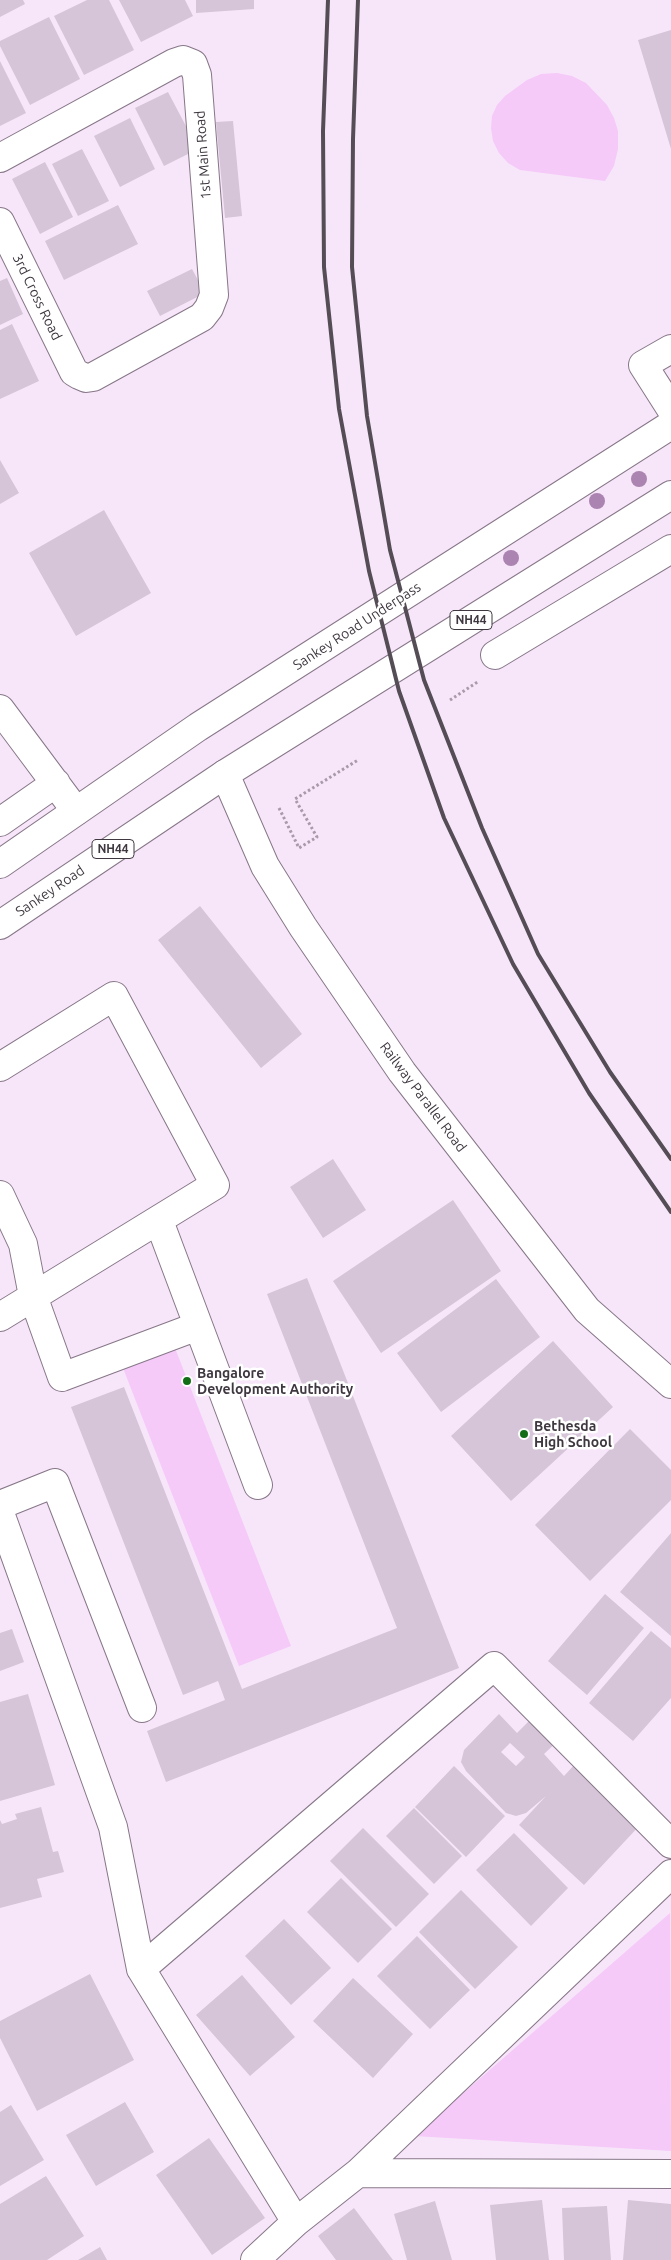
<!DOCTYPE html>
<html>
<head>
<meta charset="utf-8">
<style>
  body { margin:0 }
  canvas { display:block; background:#f7e5f9 }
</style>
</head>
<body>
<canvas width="671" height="2260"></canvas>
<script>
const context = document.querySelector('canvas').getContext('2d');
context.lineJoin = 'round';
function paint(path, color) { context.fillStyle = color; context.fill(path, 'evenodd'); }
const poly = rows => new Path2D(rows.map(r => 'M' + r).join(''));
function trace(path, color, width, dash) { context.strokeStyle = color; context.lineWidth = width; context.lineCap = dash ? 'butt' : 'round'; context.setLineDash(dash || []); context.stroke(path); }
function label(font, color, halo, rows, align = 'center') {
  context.font = font + ' Ubuntu,sans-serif'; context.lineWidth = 5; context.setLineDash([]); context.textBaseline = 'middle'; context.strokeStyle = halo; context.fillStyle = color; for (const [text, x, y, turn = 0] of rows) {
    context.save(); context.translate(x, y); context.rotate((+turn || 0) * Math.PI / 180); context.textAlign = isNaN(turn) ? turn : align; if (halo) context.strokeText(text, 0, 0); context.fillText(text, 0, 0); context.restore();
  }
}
paint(poly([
  [557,73,572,76,586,83,607,105,614,118,618,131,618,149,614,166,605,181,520,170,508,163,499,153,493,141,491,128,492,116,497,105,505,96,527,80,541,74],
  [175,1348,291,1646,239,1666,123,1368],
  [670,1913,671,2151,414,2136]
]), '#f5caf9');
paint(poly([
  [0,0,23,0,25,4,0,17],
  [87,0,109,0,134,50,84,75,54,16],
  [119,0,185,0,193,16,141,42],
  [196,0,254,0,254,9,196,13],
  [49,17,80,79,30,105,0,46,0,41],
  [671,30,671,149,638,40],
  [0,61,26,113,0,126],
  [168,92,198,149,164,166,135,108],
  [130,118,155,169,120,187,94,136],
  [233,121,242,216,225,218,216,122],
  [82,149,109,201,78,216,52,164],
  [45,162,73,217,40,234,12,179],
  [118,205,138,244,64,280,45,241],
  [192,269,205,293,160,316,147,291],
  [7,278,23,314,0,325,0,281],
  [12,324,39,381,0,399,0,330],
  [0,460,19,493,0,504],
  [104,510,151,593,76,636,29,553],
  [200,906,302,1034,261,1068,158,940],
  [333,1159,366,1210,323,1238,290,1187],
  [453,1200,501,1271,381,1353,333,1281],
  [307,1278,459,1668,166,1782,147,1731,225,1700,218,1681,183,1695,71,1407,124,1387,242,1689,397,1628,267,1294],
  [496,1279,540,1337,441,1412,397,1353],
  [553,1341,613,1407,511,1501,451,1436],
  [630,1429,671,1470,671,1500,590,1581,535,1525],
  [671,1533,671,1636,620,1592],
  [605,1594,644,1628,587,1695,548,1661],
  [12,1629,24,1662,0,1671,0,1633],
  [651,1631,671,1648,671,1698,633,1741,589,1703],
  [28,1694,55,1785,0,1801,0,1702],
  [537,1713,561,1738,544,1754,564,1776,576,1763,641,1824,584,1885,519,1825,546,1796,526,1813,516,1816,506,1813,466,1771,461,1762,464,1750,499,1714,517,1733],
  [510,1743,525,1757,516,1766,501,1752],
  [454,1766,505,1816,466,1857,415,1807],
  [41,1807,53,1852,58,1851,64,1872,37,1879,42,1897,0,1908,0,1820,2,1824,17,1819,15,1814],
  [414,1808,462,1856,434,1884,386,1836],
  [363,1828,429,1894,396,1927,330,1861],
  [514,1833,568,1888,531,1926,476,1870],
  [341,1878,392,1929,358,1963,307,1912],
  [461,1890,518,1947,475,1989,419,1932],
  [284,1919,331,1968,291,2005,245,1956],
  [417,1936,470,1990,430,2029,377,1976],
  [90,1974,134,2060,37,2111,0,2038,0,2021],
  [242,1975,295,2037,250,2076,196,2015],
  [353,1978,413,2034,373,2078,313,2021],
  [125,2102,154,2152,96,2186,66,2135],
  [11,2105,44,2160,0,2186,0,2112],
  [209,2138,265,2218,212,2255,156,2175],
  [46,2176,84,2236,47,2260,0,2260,0,2204],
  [542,2200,549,2260,496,2260,490,2205],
  [628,2200,671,2204,671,2260,623,2260],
  [435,2201,452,2260,407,2260,394,2214],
  [607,2206,611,2260,564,2260,562,2208],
  [354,2208,393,2260,336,2260,318,2236],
  [100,2247,107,2260,78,2260]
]), '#d6c5d8');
const minor = poly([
  [0,158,174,63,183,60,193,64,197,75,214,295,209,308,202,317,93,377,86,378,79,375,74,372,0,222],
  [671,349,643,365,671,409],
  [495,655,671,549],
  [0,709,76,811],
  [225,774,265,866,303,927,402,1072,587,1310,671,1384],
  [0,822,56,783],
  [0,1067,114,996,215,1185,0,1317],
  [0,1195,23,1244,33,1296,62,1377,198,1326],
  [159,1221,258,1485],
  [0,1505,55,1483,142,1708],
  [0,1513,113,1827,141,1969,296,2222],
  [141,1969,494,1666,671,1844],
  [358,2173,671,2174],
  [255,2260,296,2222,358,2173,671,1874]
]);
const major = poly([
  [0,864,198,727,671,425],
  [0,925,225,774,671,495]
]);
trace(minor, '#877788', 30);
trace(major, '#877788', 30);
trace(poly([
  [450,700,479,681],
  [279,808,299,848,317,837,295,799,358,760]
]), '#a89aa9', 3, [2.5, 2.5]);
trace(minor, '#fff', 28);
trace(major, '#fff', 28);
trace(poly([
  [328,0,323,131,324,267,339,409,369,571,399,691,444,818,513,964,589,1093,671,1212],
  [358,0,353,139,352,267,367,416,390,550,424,680,482,828,538,954,610,1072,671,1159]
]), '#554d56', 4);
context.fillStyle = '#ac84b1';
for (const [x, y] of [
  [639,479],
  [597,501],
  [511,558]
]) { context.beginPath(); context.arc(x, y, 8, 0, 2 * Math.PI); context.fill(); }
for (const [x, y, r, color] of [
  [187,1381,5,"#136d17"],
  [524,1434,5,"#136d17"]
]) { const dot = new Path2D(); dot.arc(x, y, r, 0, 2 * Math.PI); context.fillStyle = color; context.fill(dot); trace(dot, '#fff', 2); }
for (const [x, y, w] of [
  [471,620,42],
  [113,849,42]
]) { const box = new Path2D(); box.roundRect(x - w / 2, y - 9.5, w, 19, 4); context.fillStyle = '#fff'; context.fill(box); trace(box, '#3f3840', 1); }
label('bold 12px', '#3f3840', null, [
  ["NH44",471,620],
  ["NH44",113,849]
]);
label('14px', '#3f3840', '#fff', [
  ["1st Main Road",203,155,-94],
  ["3rd Cross Road",37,297,64],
  ["Sankey Road Underpass",357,626,-33],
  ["Sankey Road",50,891,-34],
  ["Railway Parallel Road",423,1097,53]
]);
label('bold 14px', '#3f3840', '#fff', [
  ["Bangalore",197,1373],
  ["Development Authority",197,1389],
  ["Bethesda",534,1426],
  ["High School",534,1442]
], 'left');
</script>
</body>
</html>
